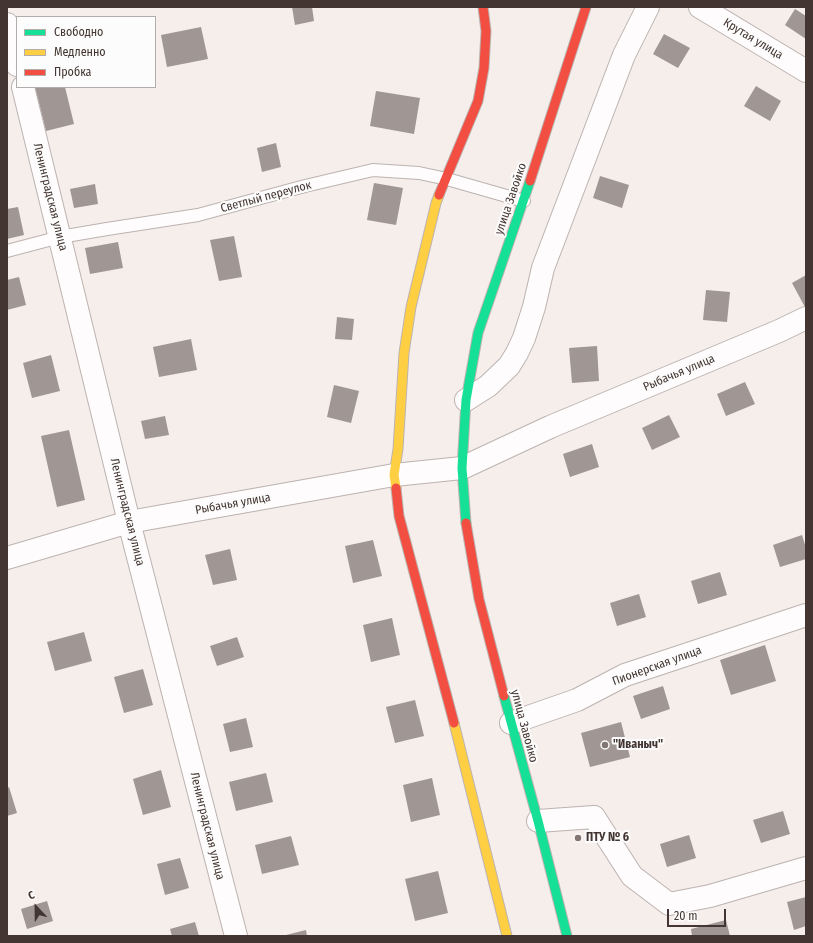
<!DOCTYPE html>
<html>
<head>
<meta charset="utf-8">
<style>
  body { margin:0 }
  #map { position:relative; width:813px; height:943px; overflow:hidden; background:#f6eeeb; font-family:"Fira Sans Condensed",sans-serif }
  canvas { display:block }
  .frame { position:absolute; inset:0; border:8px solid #433531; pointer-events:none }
  .legend { position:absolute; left:16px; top:16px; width:140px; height:72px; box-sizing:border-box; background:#fcfcfc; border:1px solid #b2acab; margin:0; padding:5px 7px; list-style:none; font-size:12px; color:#433531 }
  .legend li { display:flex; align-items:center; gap:8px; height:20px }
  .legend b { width:20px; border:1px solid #b2acab }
  .north { position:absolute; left:16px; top:887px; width:40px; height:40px; -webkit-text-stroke:3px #fcfcfc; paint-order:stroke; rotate:338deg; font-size:11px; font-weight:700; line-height:16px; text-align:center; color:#433531 }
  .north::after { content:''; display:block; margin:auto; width:14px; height:18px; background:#433531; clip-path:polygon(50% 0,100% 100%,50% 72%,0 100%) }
  .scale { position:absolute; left:667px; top:909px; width:59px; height:18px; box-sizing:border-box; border:2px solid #433531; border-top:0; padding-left:5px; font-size:12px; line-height:14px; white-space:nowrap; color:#433531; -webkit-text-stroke:3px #fcfcfc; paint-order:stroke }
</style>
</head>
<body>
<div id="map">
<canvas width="813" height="943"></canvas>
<div class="frame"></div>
<ul class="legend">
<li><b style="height:5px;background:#16e098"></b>Свободно</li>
<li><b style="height:5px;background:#ffcf43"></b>Медленно</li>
<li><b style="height:5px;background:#f24e42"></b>Пробка</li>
</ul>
<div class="north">С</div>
<div class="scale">20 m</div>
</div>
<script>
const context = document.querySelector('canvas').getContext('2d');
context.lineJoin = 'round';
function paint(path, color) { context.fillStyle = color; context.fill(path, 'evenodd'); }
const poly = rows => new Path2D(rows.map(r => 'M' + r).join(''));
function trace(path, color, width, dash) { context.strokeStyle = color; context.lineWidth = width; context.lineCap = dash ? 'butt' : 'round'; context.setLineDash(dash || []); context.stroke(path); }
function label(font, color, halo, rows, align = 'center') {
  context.font = font + ' "Fira Sans Condensed",sans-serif'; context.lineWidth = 4; context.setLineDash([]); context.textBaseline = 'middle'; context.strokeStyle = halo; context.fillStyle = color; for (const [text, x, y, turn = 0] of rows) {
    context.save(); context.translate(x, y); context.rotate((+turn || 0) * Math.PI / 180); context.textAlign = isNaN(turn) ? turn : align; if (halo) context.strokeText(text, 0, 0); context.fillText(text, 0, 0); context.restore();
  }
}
paint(poly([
  [292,7,312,7,314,21,295,25],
  [795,9,806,16,806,39,785,25],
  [201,27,208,59,167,67,161,35],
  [664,34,690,48,678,68,653,54],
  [756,86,781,101,770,121,744,106],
  [35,87,65,87,74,124,46,131],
  [376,91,420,98,414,134,370,126],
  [276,143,281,167,262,172,257,148],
  [600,176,629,185,622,208,593,198],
  [374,183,403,188,396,225,367,220],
  [95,184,98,204,74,208,70,189],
  [18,207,24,235,7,239,7,209],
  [234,236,242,277,219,281,210,240],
  [118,242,123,268,90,274,85,248],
  [806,275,806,309,792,283],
  [19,277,26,305,7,310,7,280],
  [706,290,730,292,727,322,703,320],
  [337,317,354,319,352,340,335,339],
  [191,339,197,370,159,377,153,347],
  [597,346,599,381,572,383,569,348],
  [51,355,60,391,32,398,23,363],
  [745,382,755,404,726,416,717,394],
  [334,385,359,391,351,423,327,417],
  [669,415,680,437,652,450,642,428],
  [165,416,169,435,145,439,141,421],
  [69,430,85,500,57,507,41,436],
  [592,444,599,467,570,477,563,454],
  [802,535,806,548,806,559,780,567,773,545],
  [373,540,382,576,353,583,345,546],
  [230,549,237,580,213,585,205,555],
  [720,572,727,595,698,604,691,581],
  [639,594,646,617,617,626,610,603],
  [392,618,400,655,371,662,363,625],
  [84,632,92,661,55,671,47,642],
  [237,637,244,657,217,666,210,646],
  [765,645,776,681,731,695,720,660],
  [143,669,153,705,124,713,114,677],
  [663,686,670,709,641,719,633,696],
  [415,700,424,736,395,743,386,707],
  [246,718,253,747,230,752,223,724],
  [621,722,630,757,590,767,581,733],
  [161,770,171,807,143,815,133,779],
  [266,773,273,802,236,811,229,782],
  [432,778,440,815,411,822,403,785],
  [9,787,17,813,7,816,7,788],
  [783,811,790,834,761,843,753,820],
  [689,835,696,858,667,867,660,844],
  [291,836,299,865,262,874,255,845],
  [180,858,189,888,165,895,157,864],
  [438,871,448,913,415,921,405,879],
  [806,897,806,926,794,930,787,902],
  [47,901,53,921,27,929,21,909],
  [726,920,730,936,692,936,691,929],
  [195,922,199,936,172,936,170,929],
  [306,930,307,936,286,936,286,935]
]), '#a09693');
const lane = poly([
  [7,251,60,237,107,229,198,215,305,186,373,170,419,173,447,179,524,201]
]);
const street = poly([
  [700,7,806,71],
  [7,24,17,65],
  [23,87,129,522,236,936],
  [466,400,488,386,509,366,517,353,524,338,534,307,543,268,624,55,648,7],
  [7,558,129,522,394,475,462,468,550,427,779,331,806,318],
  [511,723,577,700,625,675,806,615],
  [538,821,594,817,632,876,669,904,710,896,806,868]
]);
const fast = poly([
  [466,523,462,468,466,400,478,333,530,181],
  [504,696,538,821,567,936]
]);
const slow = poly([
  [396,488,394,475,398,449,404,353,411,307,436,203,439,195],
  [454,723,507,936]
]);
const jam = poly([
  [530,181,586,7],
  [439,195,478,101,484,68,486,31,483,7],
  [396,488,399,516,454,723],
  [466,523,479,599,504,696]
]);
trace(lane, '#bcb3b0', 14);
trace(street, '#bcb3b0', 24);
trace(fast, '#bcb3b0', 11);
trace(slow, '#bcb3b0', 11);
trace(jam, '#bcb3b0', 11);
trace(lane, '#fefcfc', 12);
trace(street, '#fefcfc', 22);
trace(fast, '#16e098', 9);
trace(slow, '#ffcf43', 9);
trace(jam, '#f24e42', 9);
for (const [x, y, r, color] of [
  [605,745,4,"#827672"],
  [578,838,4,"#827672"]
]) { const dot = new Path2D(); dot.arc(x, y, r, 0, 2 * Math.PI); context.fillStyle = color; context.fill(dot); trace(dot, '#fcfcfc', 1.5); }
label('12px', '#433531', '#fcfcfc', [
  ["Крутая улица",753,39,31],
  ["Ленинградская улица",50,197,76],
  ["Светлый переулок",266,197,-15],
  ["улица Завойко",511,199,-71],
  ["Рыбачья улица",679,373,-23],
  ["Рыбачья улица",233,504,-10],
  ["Ленинградская улица",127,512,76],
  ["Пионерская улица",657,666,-20],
  ["улица Завойко",524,726,75],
  ["Ленинградская улица",207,826,76]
]);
label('bold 12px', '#433531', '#fcfcfc', [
  ["\"Иваныч\"",613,745],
  ["ПТУ № 6",586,838]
], 'left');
</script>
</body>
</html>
